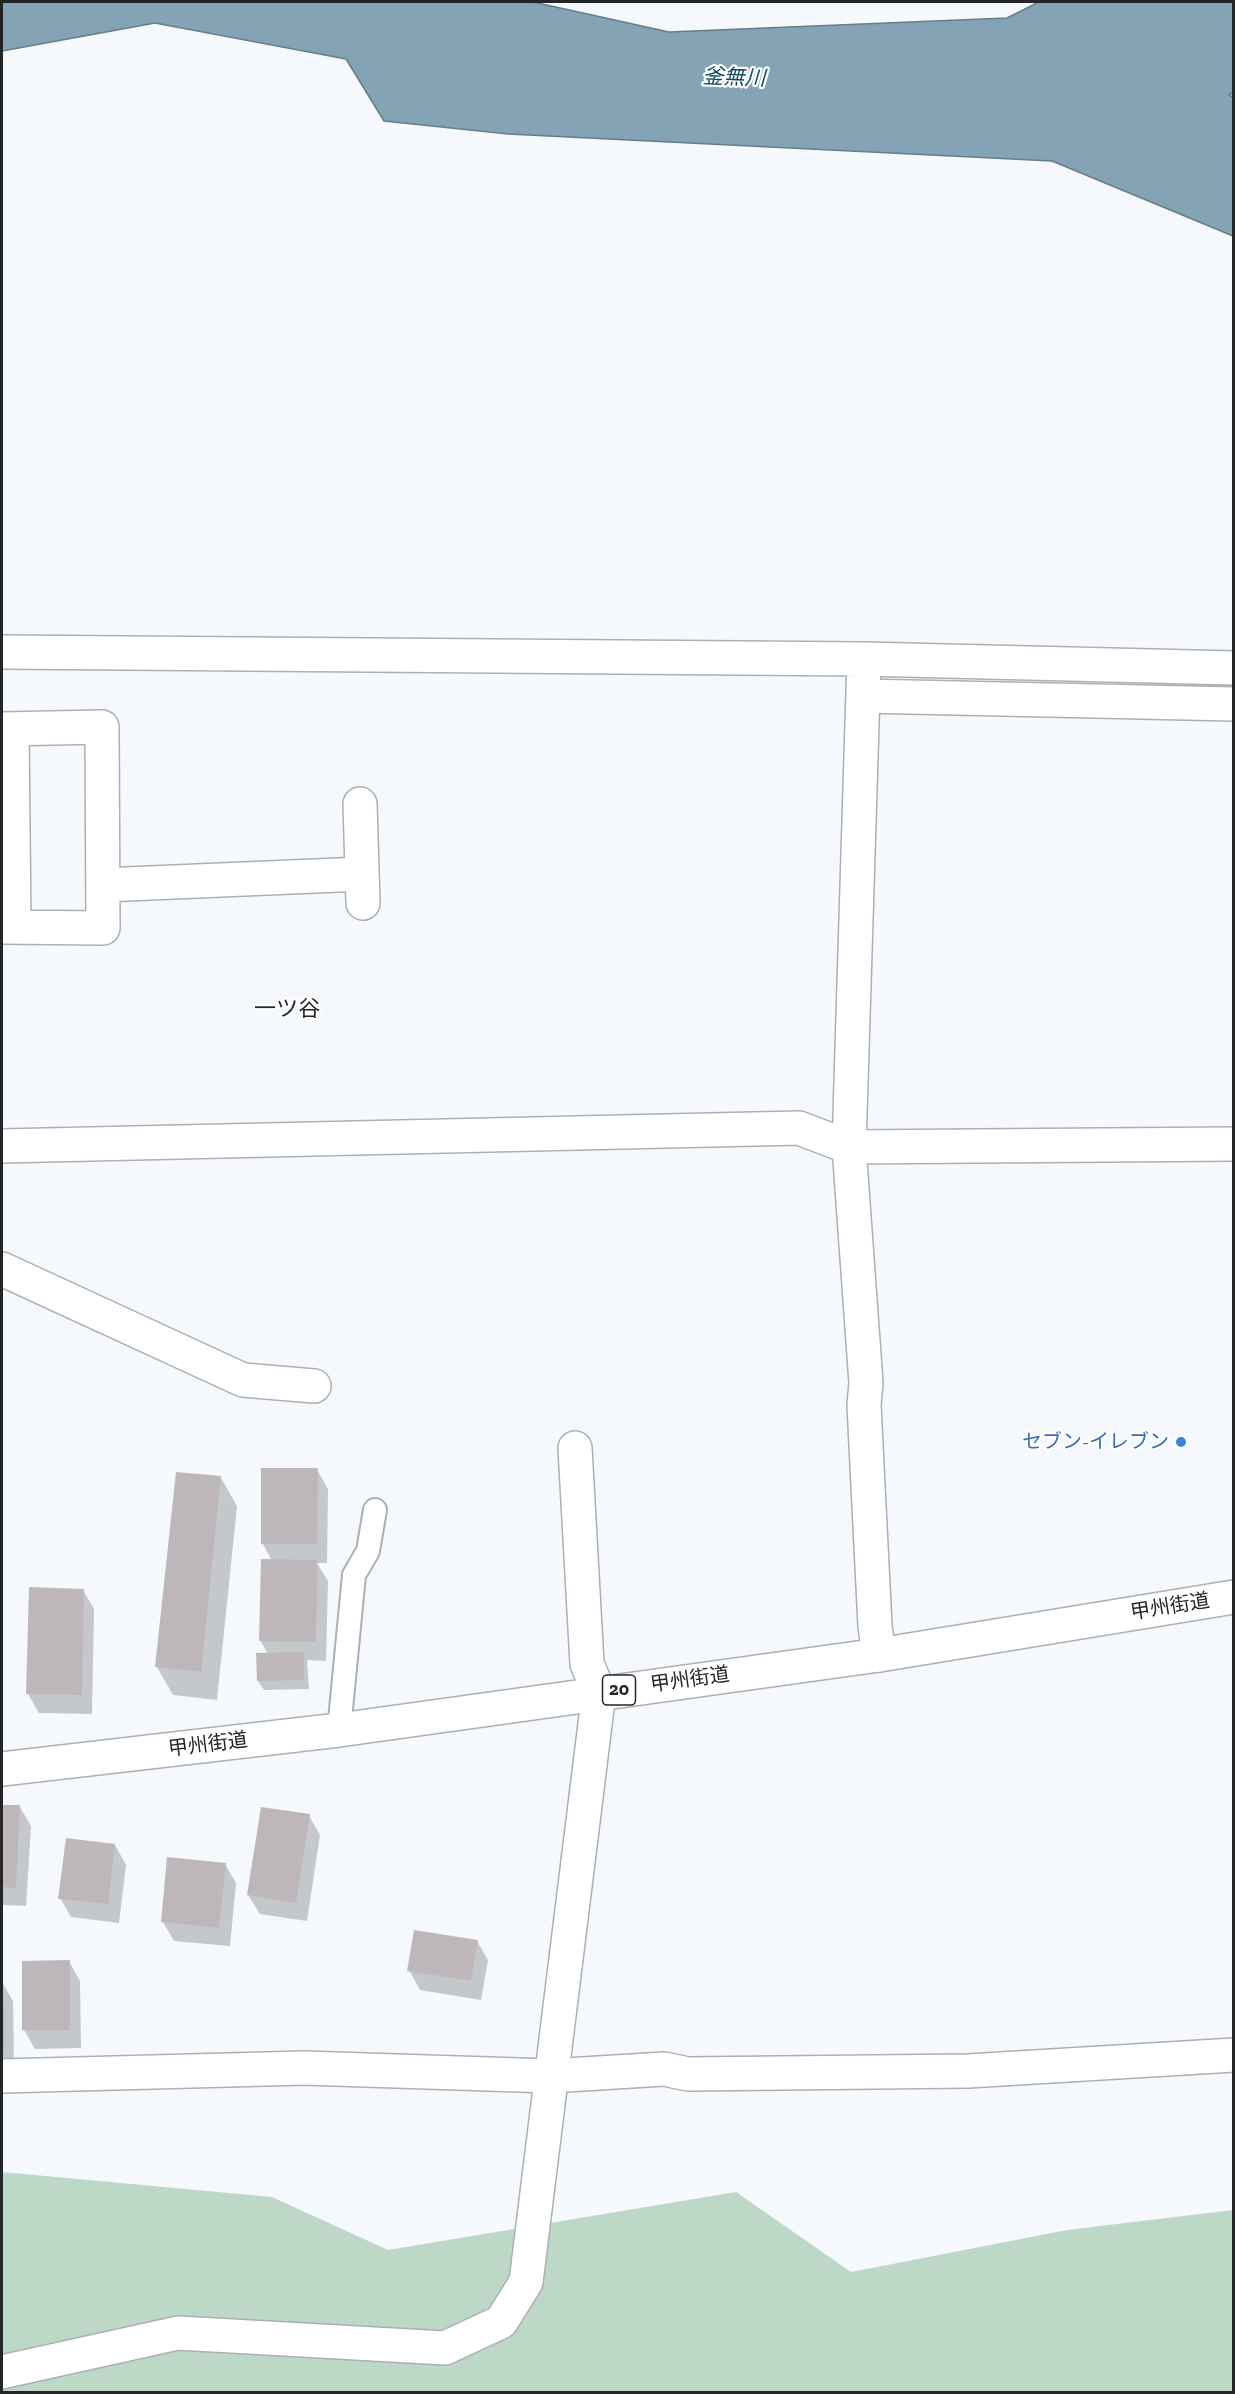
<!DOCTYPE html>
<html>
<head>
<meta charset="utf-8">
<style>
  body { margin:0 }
  #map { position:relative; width:1235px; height:2394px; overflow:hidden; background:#f5f9fe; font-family:"Zilla Slab",serif }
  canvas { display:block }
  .frame { position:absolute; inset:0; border:3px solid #232527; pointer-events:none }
</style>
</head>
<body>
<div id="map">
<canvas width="1235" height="2394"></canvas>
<div class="frame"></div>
</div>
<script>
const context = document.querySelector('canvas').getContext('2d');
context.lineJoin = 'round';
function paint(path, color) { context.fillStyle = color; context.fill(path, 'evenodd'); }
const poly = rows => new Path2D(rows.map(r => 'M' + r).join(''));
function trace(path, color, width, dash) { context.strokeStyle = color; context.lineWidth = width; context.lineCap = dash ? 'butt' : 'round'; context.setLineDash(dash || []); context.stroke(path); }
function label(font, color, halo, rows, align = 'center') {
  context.font = font + ' "Zilla Slab","Noto Sans JP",serif'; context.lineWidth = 4.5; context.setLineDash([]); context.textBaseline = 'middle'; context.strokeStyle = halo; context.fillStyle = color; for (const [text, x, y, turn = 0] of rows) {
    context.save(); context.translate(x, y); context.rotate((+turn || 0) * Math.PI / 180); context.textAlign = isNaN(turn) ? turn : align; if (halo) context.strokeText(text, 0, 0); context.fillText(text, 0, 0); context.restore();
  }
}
paint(poly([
  [2,2172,272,2197,388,2250,736,2192,851,2272,1067,2230,1233,2210,1233,2392,2,2392]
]), '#bdd8c6');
const water = poly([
  [2,2,533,2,669,32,1007,18,1039,2,1233,2,1234,92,1229,95,1234,98,1233,236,1052,161,508,134,384,121,346,59,155,23,2,51,2,2]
]);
paint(water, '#84a3b5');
trace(water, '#677d8a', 1.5);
paint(poly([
  [317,1470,328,1489,327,1563,317,1563,328,1581,326,1661,307,1660,309,1689,264,1690,258,1681,268,1654,260,1640,272,1561,263,1544],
  [221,1478,237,1506,217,1700,173,1695,157,1667],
  [83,1590,94,1609,92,1714,39,1713,28,1694],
  [2,1806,20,1807,31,1826,26,1906,2,1905],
  [309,1816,320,1835,307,1921,260,1914,248,1895],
  [115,1845,126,1865,119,1923,71,1917,60,1898],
  [225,1864,236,1883,230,1946,174,1941,163,1922],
  [477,1941,488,1960,481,2000,420,1990,409,1970],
  [69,1961,80,1981,81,2048,35,2049,24,2030],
  [2,1982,13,2001,14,2066,2,2067]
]), '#0003');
paint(poly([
  [261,1468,318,1468,317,1544,261,1544],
  [176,1472,221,1476,201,1672,155,1667],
  [261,1559,317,1560,316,1642,259,1641],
  [29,1587,84,1589,82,1695,26,1694],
  [304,1652,304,1680,257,1681,256,1653],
  [2,1805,20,1805,16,1888,2,1887],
  [261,1807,310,1814,296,1903,247,1895],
  [66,1838,115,1844,108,1904,58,1899],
  [167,1857,226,1863,219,1928,161,1922],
  [414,1930,478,1940,471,1981,407,1971],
  [70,1960,70,2030,22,2030,22,1961],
  [2,2004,4,2004,4,2048,2,2048]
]), '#bdb7ba');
const lane = poly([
  [339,1730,354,1575,368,1551,375,1510]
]);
const street = poly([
  [2,652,864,659],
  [863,696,1234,704],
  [2,729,102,727,103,928,2,927],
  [12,729,14,927],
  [360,804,363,903],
  [103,885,362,874],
  [2,1146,799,1128,849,1147,1234,1144],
  [2,1269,243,1380,314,1386],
  [879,1655,875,1626,864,1405,866,1383,849,1147,864,659,1234,668],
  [2,2076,304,2068,550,2076,664,2069,688,2074,968,2071,1234,2055],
  [2,2372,178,2333,445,2348,501,2322,526,2282,599,1692,587,1664,575,1448]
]);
const highway = poly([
  [2,1769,339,1730,879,1655,1234,1597]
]);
trace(lane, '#acafb4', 26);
trace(street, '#acafb4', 36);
trace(highway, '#acafb4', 36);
trace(lane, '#fff', 22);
trace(street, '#fff', 33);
trace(highway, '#fff', 33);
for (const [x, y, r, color] of [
  [1181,1442,6,"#3f7fe0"]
]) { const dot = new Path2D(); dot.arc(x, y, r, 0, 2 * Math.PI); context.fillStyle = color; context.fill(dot); trace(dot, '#fff', 2); }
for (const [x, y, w] of [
  [619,1690,33]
]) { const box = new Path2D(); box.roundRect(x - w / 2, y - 15, w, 30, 4.5); context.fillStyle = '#fff'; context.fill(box); trace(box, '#232527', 1.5); }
label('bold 18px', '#232527', null, [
  ["20",619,1690]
]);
label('20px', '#366cbe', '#fff', [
  ["セブン-イレブン",1169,1442]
], 'right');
label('20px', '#232527', '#fff', [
  ["甲州街道",1170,1607,-9],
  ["甲州街道",690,1680,-8],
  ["甲州街道",208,1745,-7]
]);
label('italic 21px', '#0e4a64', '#fff', [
  ["釜無川",734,78,2]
]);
label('22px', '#232527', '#fff', [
  ["一ツ谷",287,1010]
]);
</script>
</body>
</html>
